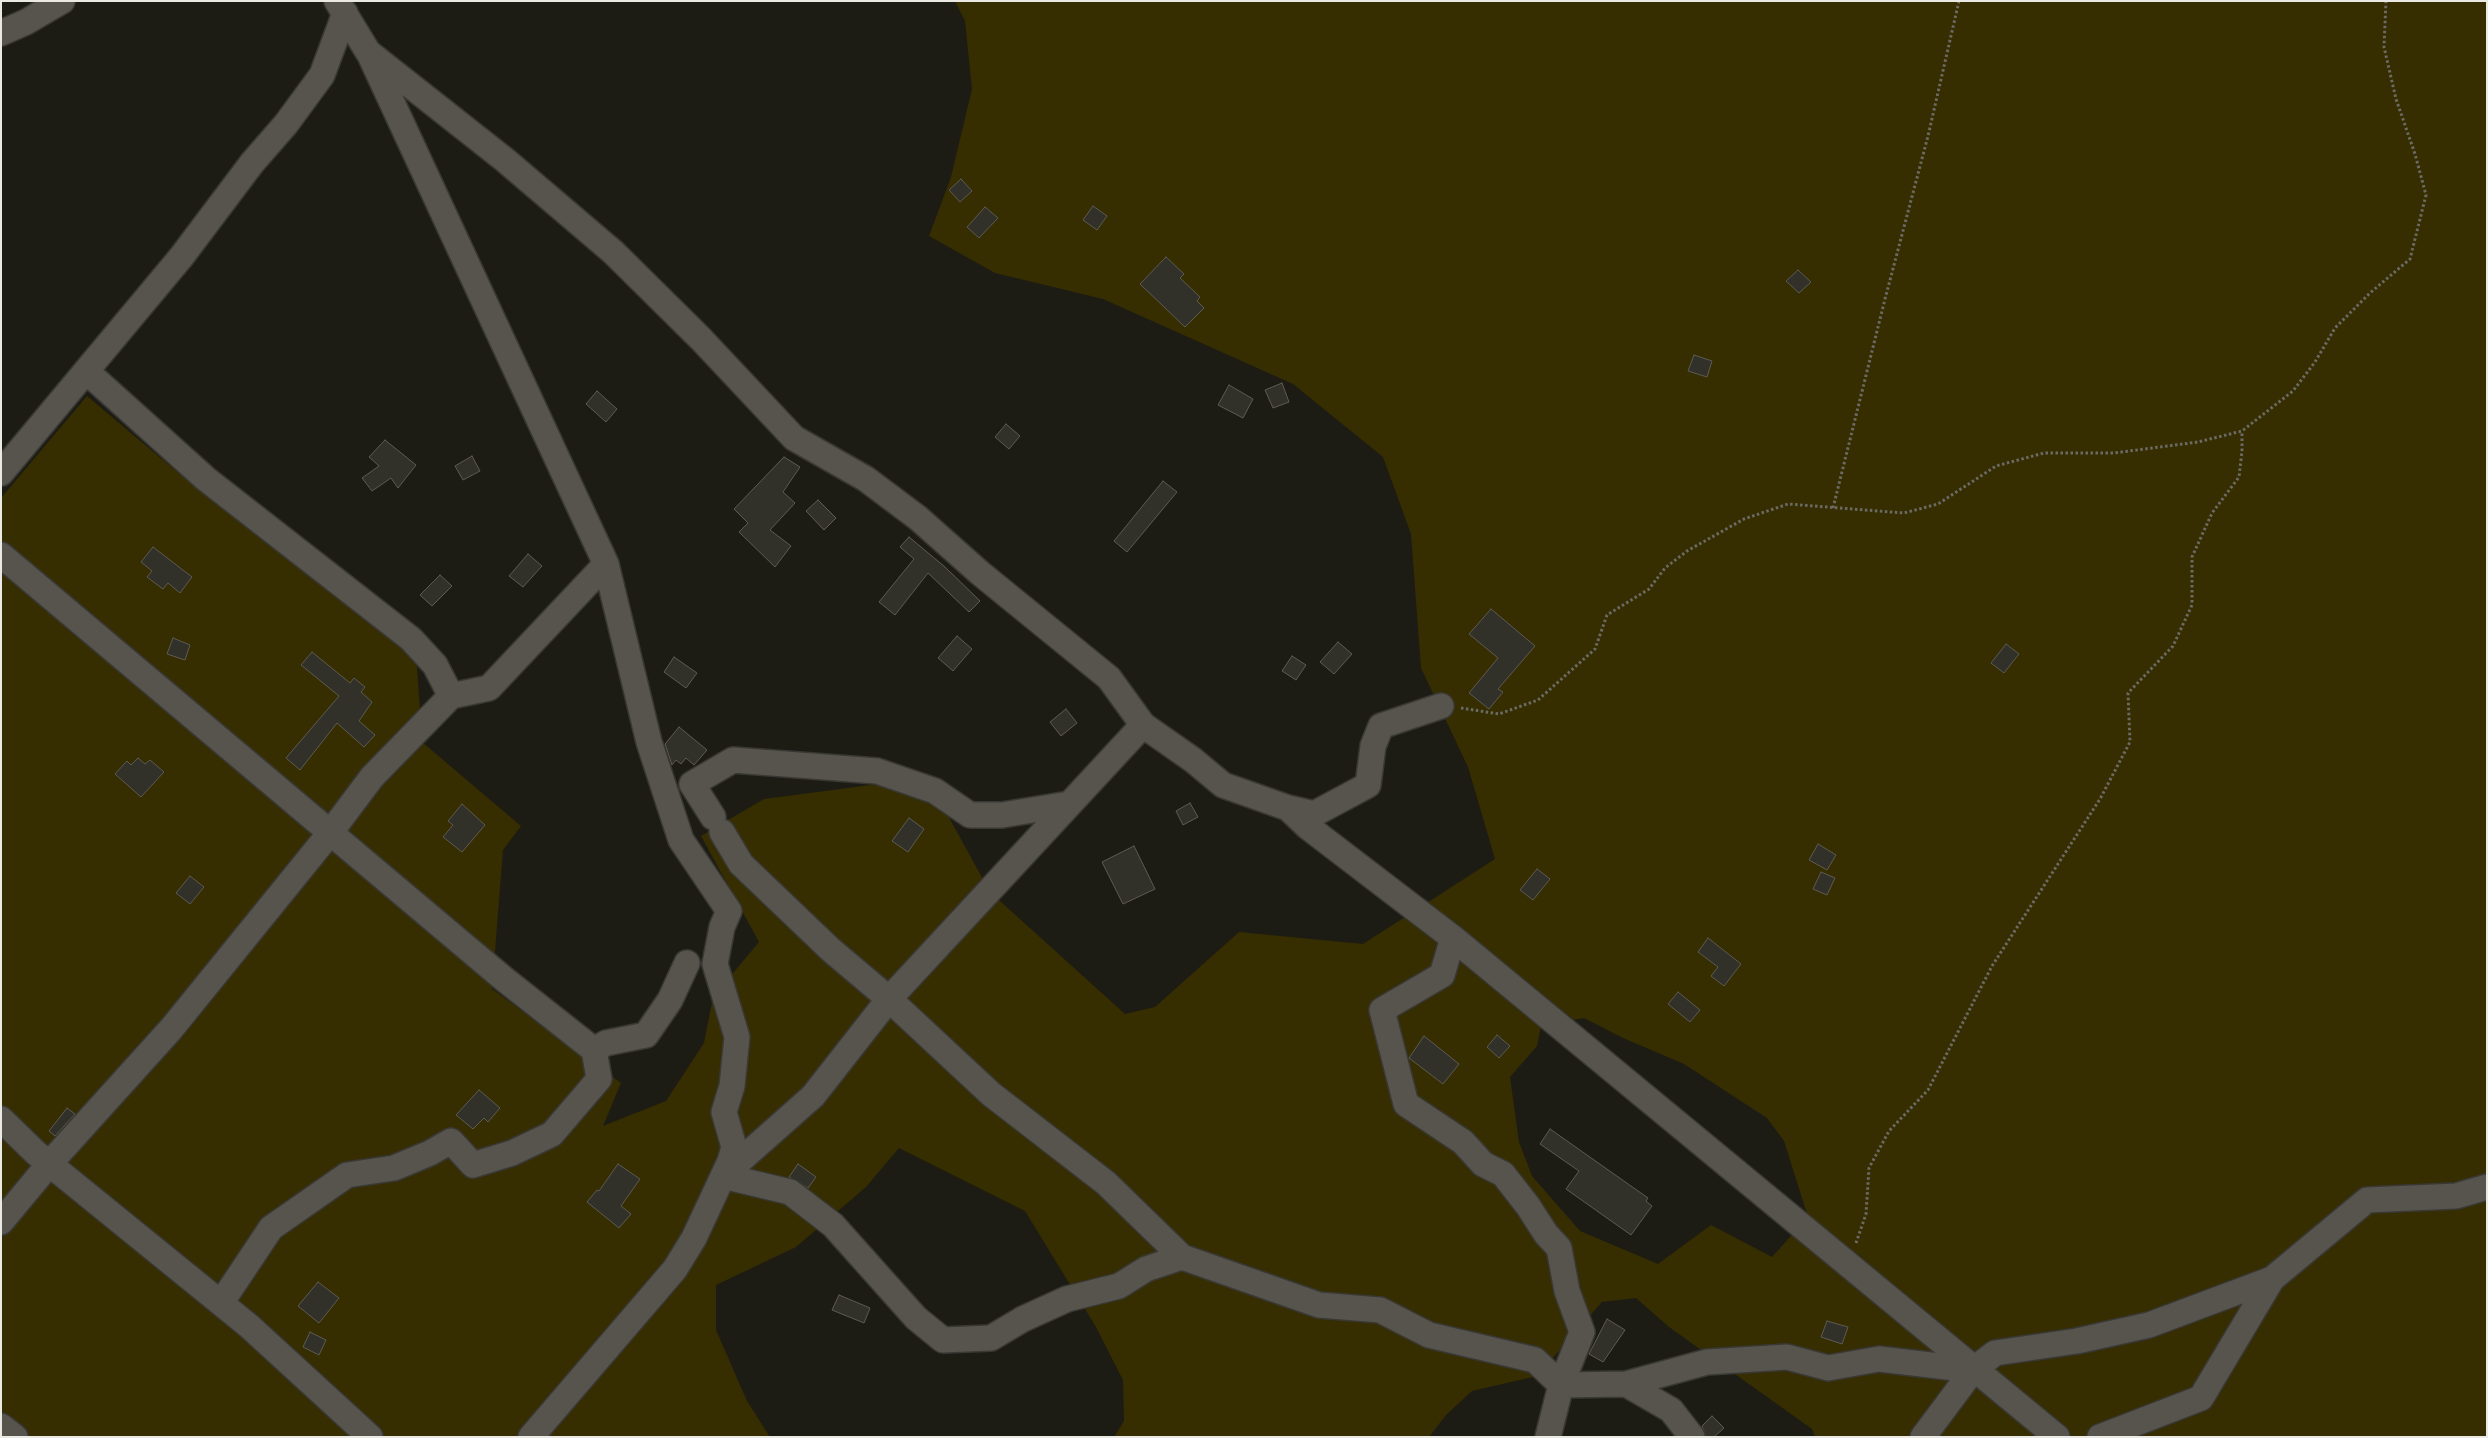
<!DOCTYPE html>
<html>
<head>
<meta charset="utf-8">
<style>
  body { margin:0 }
  #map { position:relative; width:2488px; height:1438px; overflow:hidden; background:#1d1c14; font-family:"Sofia Sans Condensed",sans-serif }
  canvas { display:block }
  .frame { position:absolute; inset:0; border:2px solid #eae9e4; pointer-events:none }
</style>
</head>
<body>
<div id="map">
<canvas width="2488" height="1438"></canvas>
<div class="frame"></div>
</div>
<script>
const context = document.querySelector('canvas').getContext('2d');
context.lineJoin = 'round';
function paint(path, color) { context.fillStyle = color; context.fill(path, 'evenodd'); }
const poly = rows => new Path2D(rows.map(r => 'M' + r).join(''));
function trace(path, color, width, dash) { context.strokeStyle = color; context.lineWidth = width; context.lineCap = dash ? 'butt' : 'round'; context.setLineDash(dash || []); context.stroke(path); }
paint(poly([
  [955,1,2487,1,2487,1437,1815,1437,1812,1429,1669,1327,1636,1298,1602,1302,1537,1376,1472,1391,1446,1415,1429,1437,1114,1437,1124,1421,1123,1380,1096,1327,1025,1211,899,1148,866,1187,796,1247,716,1285,716,1330,747,1401,770,1437,1,1437,1,498,87,396,188,481,383,623,417,666,422,742,521,826,503,850,492,989,621,1083,603,1126,666,1101,704,1043,713,997,759,942,701,836,764,799,886,783,946,812,990,892,1125,1014,1155,1007,1239,932,1363,944,1495,859,1468,767,1421,668,1411,534,1383,457,1293,384,1103,299,995,273,929,236,951,177,972,89,965,21],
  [1584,1018,1623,1038,1684,1064,1767,1118,1784,1141,1808,1217,1772,1257,1711,1225,1658,1264,1580,1231,1532,1176,1519,1142,1510,1077,1537,1046,1541,1026]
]), '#362d01');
const building = poly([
  [961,179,972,191,960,202,949,190,961,179],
  [1093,206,1107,216,1097,230,1083,220,1093,206],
  [985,207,998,218,979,238,967,227,985,207],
  [1166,257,1184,274,1180,278,1200,297,1197,301,1204,308,1185,327,1140,284,1166,257],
  [1798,270,1811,282,1799,293,1786,281,1798,270],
  [1694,355,1712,361,1707,377,1688,371,1694,355],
  [1282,383,1289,402,1273,408,1265,390,1282,383],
  [1229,385,1253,399,1243,418,1218,405,1229,385],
  [597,391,617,409,606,422,586,404,597,391],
  [1006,424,1020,436,1009,449,995,437,1006,424],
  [385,440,416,465,398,488,391,478,372,491,362,478,379,466,369,457,385,440],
  [472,456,480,471,463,480,455,466,472,456],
  [784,457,800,467,783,492,795,503,770,530,791,546,775,567,739,532,748,523,734,509,784,457],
  [1163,481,1177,492,1127,552,1114,541,1163,481],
  [818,500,836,518,824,530,806,511,818,500],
  [909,537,945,567,980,601,969,612,928,573,895,615,879,602,914,559,900,547,909,537],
  [153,547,192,577,180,593,168,583,163,589,147,577,152,571,141,562,153,547],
  [528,554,542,566,523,587,509,576,528,554],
  [440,575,452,586,432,606,420,595,440,575],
  [1491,609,1535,646,1498,689,1503,692,1489,709,1469,693,1498,658,1469,634,1491,609],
  [957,636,972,649,953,671,938,658,957,636],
  [173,638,190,645,185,660,167,654,173,638],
  [1338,642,1352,654,1334,674,1320,662,1338,642],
  [2006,644,2019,654,2004,673,1991,663,2006,644],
  [312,652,350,683,354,678,365,687,361,692,372,702,359,721,375,735,364,747,337,723,300,770,286,758,339,696,301,665,312,652],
  [1292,656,1306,665,1296,680,1282,671,1292,656],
  [674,657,697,673,686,688,664,672,674,657],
  [1066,709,1077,723,1061,736,1050,722,1066,709],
  [679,727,707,750,694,765,686,758,681,764,676,760,672,765,665,744,679,727],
  [138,758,145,764,150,760,164,772,141,797,115,774,127,761,131,765,138,758],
  [1190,803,1198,817,1183,825,1176,811,1190,803],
  [462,804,485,825,462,852,443,837,453,825,448,821,462,804],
  [909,818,924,829,908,852,892,841,909,818],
  [1818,844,1836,855,1827,870,1809,860,1818,844],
  [1134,846,1155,889,1123,904,1102,862,1134,846],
  [1537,869,1550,879,1533,900,1520,890,1537,869],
  [1821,872,1835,878,1827,895,1813,889,1821,872],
  [190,876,204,887,190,904,176,893,190,876],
  [1708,938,1741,964,1724,986,1711,976,1718,967,1698,952,1708,938],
  [1678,992,1700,1010,1690,1022,1668,1004,1678,992],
  [1497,1035,1510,1046,1499,1058,1487,1047,1497,1035],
  [1424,1036,1459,1064,1443,1084,1409,1058,1424,1036],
  [479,1090,500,1108,488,1122,484,1118,473,1129,456,1115,479,1090],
  [67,1108,75,1114,55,1136,49,1131,67,1108],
  [1550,1129,1648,1198,1646,1201,1652,1206,1631,1235,1566,1189,1579,1171,1540,1144,1550,1129],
  [618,1164,640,1179,621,1206,631,1214,619,1228,587,1202,597,1190,599,1191,618,1164],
  [798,1164,816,1177,808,1188,789,1177,798,1164],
  [318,1282,339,1298,319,1323,298,1306,318,1282],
  [839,1295,870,1308,864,1323,832,1310,839,1295],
  [1607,1319,1625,1330,1603,1362,1589,1354,1607,1319],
  [1827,1321,1848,1327,1842,1344,1821,1337,1827,1321],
  [310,1332,326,1340,319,1355,303,1347,310,1332],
  [1712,1416,1724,1428,1714,1437,1706,1437,1702,1426,1712,1416]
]);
paint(building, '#323129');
trace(building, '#5d5b52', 1);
const minor = poly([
  [337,1,368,52,505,160,613,252,701,339,794,438,866,479,918,518,980,573,1109,678,1143,725,1193,760,1223,785,1288,808,1308,827,1453,938,2057,1437],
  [1,33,26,22,62,1],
  [370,55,606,564,649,742,681,840,729,911,722,927,715,964,737,1037,732,1086,724,1112,734,1147,730,1161,694,1238,675,1269,531,1437],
  [86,371,206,479,411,639,435,665,451,696],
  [1,473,182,256,252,163,286,124,322,75,345,13],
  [1,555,504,979,594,1050],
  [1288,808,1314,814,1368,785,1373,746,1381,726,1441,706],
  [713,817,692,784,733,760,877,771,935,791,970,815,1002,815,1069,804],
  [722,832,741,864,831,950,889,999,991,1094,1106,1183,1182,1257],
  [1453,938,1442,975,1382,1010,1406,1104,1463,1142,1483,1164,1503,1174,1528,1206,1546,1234,1559,1248,1567,1291,1582,1332,1561,1385,1548,1437],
  [1,1119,36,1153,249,1326,370,1437],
  [725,1174,813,1096,889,999,1143,725],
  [723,1176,790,1192,833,1225,916,1318,943,1340,991,1338,1023,1319,1067,1299,1119,1286,1146,1269,1182,1257,1319,1305,1380,1310,1429,1335,1535,1360,1561,1385,1626,1384,1707,1362,1787,1357,1828,1368,1879,1359,1973,1370],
  [1,1222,50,1163,171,1029,330,833,372,777,451,696,489,688,606,564],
  [221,1303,271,1228,347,1175,394,1168,430,1153,451,1141,473,1165,512,1153,552,1134,599,1079,594,1050,606,1043,646,1035,670,1000,687,963],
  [1626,1384,1671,1410,1692,1437],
  [1,1426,15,1437],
  [1923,1437,1973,1370,1995,1353,2077,1341,2149,1325,2272,1279,2367,1200,2456,1196,2487,1187],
  [2100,1437,2201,1398,2272,1279]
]);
trace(minor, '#393834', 28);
trace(poly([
  [1833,508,1885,299,1928,136,1959,1],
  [1461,708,1499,714,1538,700,1595,649,1607,615,1649,589,1665,568,1687,551,1744,519,1788,504,1904,513,1938,504,1996,466,2044,453,2114,453,2198,442,2242,431,2293,391,2315,362,2335,328,2370,293,2410,259,2426,195,2415,154,2396,99,2384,47,2386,1],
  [1856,1243,1866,1214,1869,1168,1889,1131,1928,1090,1992,966,2100,799,2130,742,2128,693,2173,646,2192,605,2192,557,2212,513,2239,477,2242,451,2242,431]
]), '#6b6a63', 3, [2.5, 2.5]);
trace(minor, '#56544c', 25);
</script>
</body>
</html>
